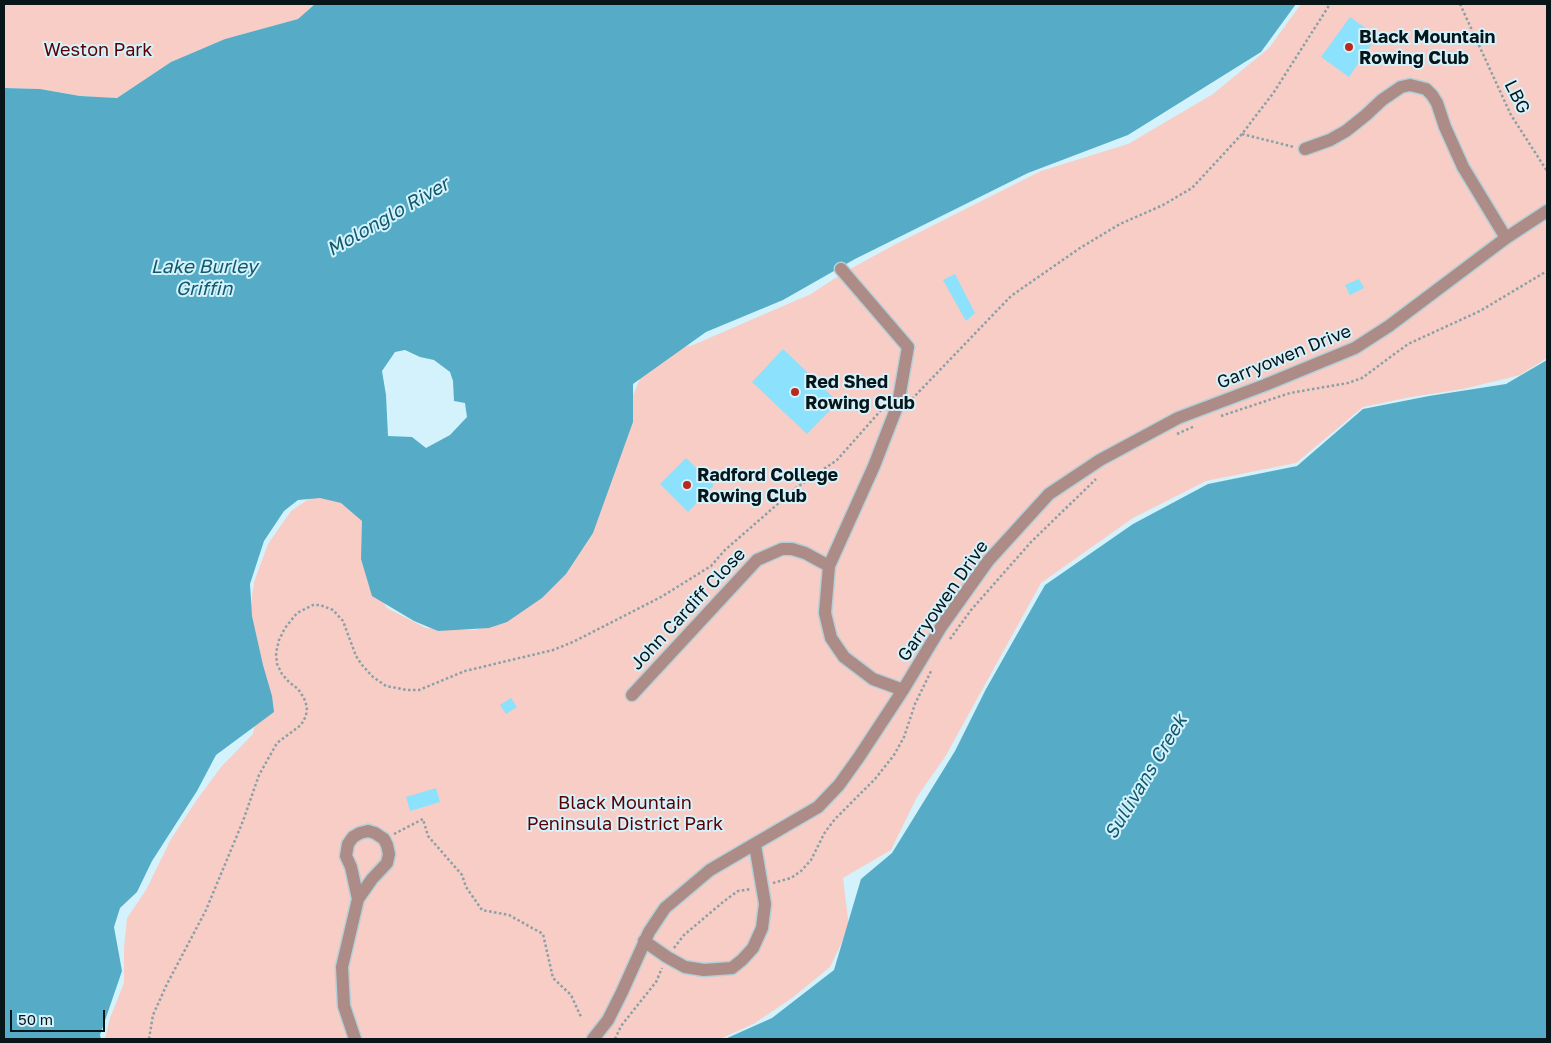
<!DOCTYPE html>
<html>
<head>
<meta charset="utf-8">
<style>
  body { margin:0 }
  #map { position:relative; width:1551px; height:1043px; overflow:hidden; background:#d4f2fc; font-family:"Golos Text",sans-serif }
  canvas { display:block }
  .frame { position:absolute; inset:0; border:5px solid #08161a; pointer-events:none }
  .scale { position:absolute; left:10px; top:1010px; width:95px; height:22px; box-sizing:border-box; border:2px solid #08161a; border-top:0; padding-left:6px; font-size:15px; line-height:18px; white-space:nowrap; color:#08161a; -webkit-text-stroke:4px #d4f2fc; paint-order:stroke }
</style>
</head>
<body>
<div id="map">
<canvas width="1551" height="1043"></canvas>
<div class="frame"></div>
<div class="scale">50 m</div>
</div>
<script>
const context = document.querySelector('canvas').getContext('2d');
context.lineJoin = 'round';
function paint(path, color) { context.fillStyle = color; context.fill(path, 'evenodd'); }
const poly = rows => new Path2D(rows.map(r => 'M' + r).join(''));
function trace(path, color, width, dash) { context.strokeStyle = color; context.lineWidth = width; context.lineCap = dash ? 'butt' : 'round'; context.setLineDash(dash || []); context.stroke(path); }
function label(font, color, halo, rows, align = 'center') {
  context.font = font + ' "Golos Text",sans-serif'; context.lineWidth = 4; context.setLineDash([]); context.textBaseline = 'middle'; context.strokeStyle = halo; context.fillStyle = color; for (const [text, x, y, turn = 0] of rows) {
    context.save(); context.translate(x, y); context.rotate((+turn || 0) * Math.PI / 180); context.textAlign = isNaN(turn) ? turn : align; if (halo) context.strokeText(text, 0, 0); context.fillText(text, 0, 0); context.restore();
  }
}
paint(poly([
  [4,4,315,4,298,19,225,39,171,62,117,98,80,96,40,89,4,88],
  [1301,4,1547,4,1547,358,1520,375,1463,389,1411,397,1363,407,1296,463,1206,481,1133,518,1041,583,945,757,917,797,891,850,843,878,849,927,830,967,792,998,755,1023,720,1039,105,1039,110,1018,124,983,124,948,127,918,146,890,171,839,196,801,221,767,253,734,258,703,249,620,254,582,268,544,291,511,316,494,335,492,366,512,371,583,387,608,426,628,475,630,519,613,629,405,642,374,678,348,693,345,811,294,843,273,894,245,1041,171,1128,144,1213,94,1269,48]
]), '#f8cdc5');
paint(poly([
  [315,4,1296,4,1261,52,1128,135,1028,173,855,259,783,300,706,332,633,384,633,422,593,533,566,574,542,598,507,622,489,628,438,631,414,621,372,596,361,559,362,521,341,503,320,498,298,500,284,511,264,541,250,584,252,616,263,665,272,696,274,712,216,755,197,791,152,861,137,892,120,908,114,927,122,971,100,1035,101,1039,4,1039,4,88,40,89,80,96,117,98,171,62,225,39,298,19],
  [405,350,420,357,434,360,450,372,453,381,454,401,465,403,467,417,450,435,426,448,412,437,388,436,386,395,382,371,395,352],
  [1547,360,1547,1039,725,1039,772,1018,834,970,861,879,892,853,955,751,986,689,1045,585,1133,524,1208,484,1297,466,1363,409,1429,396,1506,384]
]), '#56acc6');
paint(poly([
  [1350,17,1377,36,1349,77,1321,57],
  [955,274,975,313,966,321,943,280],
  [1359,279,1364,288,1350,295,1345,285],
  [783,349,838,402,807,434,752,382],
  [686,458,714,485,688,512,660,484],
  [511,698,517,707,506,714,500,705],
  [436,788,440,802,410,811,406,797]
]), '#8ce1fd');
const minor = poly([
  [1305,149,1330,140,1346,131,1366,115,1382,100,1401,87,1410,85,1426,89,1432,95,1437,103,1445,127,1463,167,1506,238],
  [841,269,908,347,898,404,874,466,829,566,825,613,831,638,844,657,873,679,903,690],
  [632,695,757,560,782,549,792,549,805,553,829,566],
  [368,831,375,833,384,839,387,845,389,854,387,863,372,879,358,899,351,867,346,856,348,844,353,837,360,833,368,831],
  [644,941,667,957,685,967,704,970,732,968,742,960,753,948,762,928,765,904,755,845],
  [355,1039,344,1006,342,967,358,899],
  [593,1039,608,1020,622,992,649,932,665,908,710,870,818,807,839,785,859,757,903,690,941,627,988,561,1049,494,1100,460,1178,418,1265,385,1355,348,1389,326,1506,238,1547,211]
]);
trace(minor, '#b3cfd8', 15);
trace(poly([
  [1460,4,1511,115,1547,171],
  [1242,134,1294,147],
  [912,399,1011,296,1080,248,1120,224,1163,205,1192,188,1242,134,1274,92,1330,4],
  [1221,416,1290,393,1348,383,1362,378,1408,344,1480,311,1547,271],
  [1177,434,1195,426],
  [950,639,971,610,1031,542,1096,479],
  [394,834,423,819,428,836,462,875,466,887,482,910,509,915,543,934,553,978,571,995,581,1017],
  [773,883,791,878,801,871,811,860,825,832,835,819,875,779,894,755,904,737,915,704,932,669],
  [674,948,684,935,723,902,738,891,751,889],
  [149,1039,153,1015,167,984,206,910,243,821,259,775,277,743,301,725,306,716,307,707,304,698,298,689,289,682,282,674,277,664,276,653,279,640,285,628,297,613,313,605,320,605,333,610,343,621,356,656,362,665,373,677,386,686,407,690,419,690,465,671,553,650,573,642,661,597,711,566,725,550,796,488,837,460,882,409],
  [615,1039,621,1026,656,982,662,968]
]), '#88a0a8', 2.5, [2.5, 2.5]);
trace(minor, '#ad8c87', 12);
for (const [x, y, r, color] of [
  [1349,47,5,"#b82a20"],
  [795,392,5,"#b82a20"],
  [687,485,5,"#b82a20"]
]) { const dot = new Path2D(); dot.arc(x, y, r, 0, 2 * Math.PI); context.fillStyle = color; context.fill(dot); trace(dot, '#d4f2fc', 2); }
label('bold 18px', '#08161a', '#d4f2fc', [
  ["Black Mountain",1359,37],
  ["Rowing Club",1359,58],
  ["Red Shed",805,382],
  ["Rowing Club",805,403],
  ["Radford College",697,475],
  ["Rowing Club",697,496]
], 'left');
label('18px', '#5a0000', '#d4f2fc', [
  ["Weston Park",98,50],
  ["Black Mountain",625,803],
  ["Peninsula District Park",625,824]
]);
label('18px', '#08161a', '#d4f2fc', [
  ["LBG",1517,97,63],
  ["Garryowen Drive",1284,357,-22],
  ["Garryowen Drive",943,601,-55],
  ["John Cardiff Close",688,609,-47]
]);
label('italic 19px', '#11596c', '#d4f2fc', [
  ["Molonglo River",388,217,-30],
  ["Lake Burley",204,267],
  ["Griffin",204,289],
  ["Sullivans Creek",1146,777,-59]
]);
</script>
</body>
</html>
